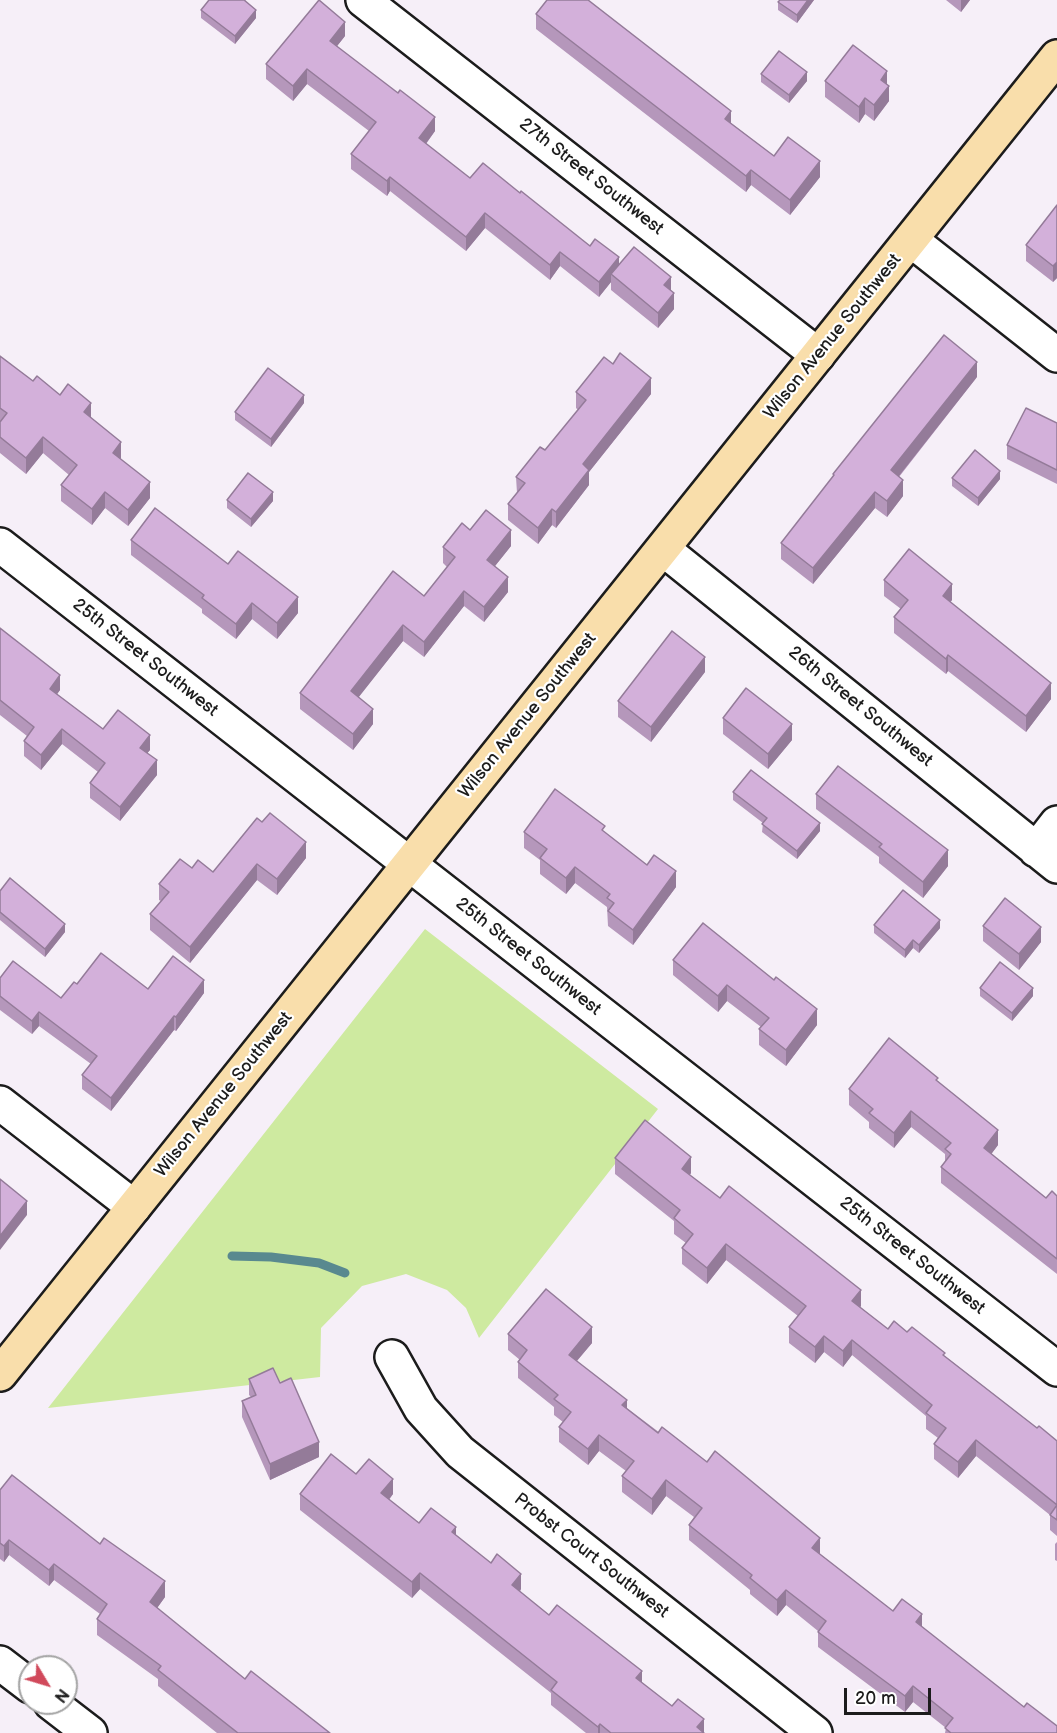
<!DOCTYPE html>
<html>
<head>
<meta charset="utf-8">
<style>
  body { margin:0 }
  #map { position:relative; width:1057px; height:1733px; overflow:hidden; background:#f6eff8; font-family:"Balsamiq Sans",sans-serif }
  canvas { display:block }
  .north { position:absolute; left:18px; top:1655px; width:60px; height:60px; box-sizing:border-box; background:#fff; border:2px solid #a4a4a4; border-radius:50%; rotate:128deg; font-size:16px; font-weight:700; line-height:24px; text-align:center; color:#1c1c1c }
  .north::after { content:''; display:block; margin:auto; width:21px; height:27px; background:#d1495b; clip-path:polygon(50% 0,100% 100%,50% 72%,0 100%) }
  .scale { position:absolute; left:844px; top:1688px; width:87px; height:27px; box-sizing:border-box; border:3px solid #1c1c1c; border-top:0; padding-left:8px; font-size:18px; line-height:21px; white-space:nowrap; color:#1c1c1c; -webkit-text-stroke:4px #fff; paint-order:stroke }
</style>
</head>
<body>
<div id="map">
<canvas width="1057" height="1733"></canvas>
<div class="north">N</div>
<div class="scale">20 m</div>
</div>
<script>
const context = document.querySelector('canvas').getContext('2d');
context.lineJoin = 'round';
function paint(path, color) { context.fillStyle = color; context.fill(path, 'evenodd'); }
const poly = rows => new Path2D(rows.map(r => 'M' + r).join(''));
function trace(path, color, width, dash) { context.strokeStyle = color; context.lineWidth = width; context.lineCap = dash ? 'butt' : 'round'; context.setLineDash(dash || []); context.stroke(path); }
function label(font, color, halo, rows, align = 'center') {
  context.font = font + ' "Balsamiq Sans",sans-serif'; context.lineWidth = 4.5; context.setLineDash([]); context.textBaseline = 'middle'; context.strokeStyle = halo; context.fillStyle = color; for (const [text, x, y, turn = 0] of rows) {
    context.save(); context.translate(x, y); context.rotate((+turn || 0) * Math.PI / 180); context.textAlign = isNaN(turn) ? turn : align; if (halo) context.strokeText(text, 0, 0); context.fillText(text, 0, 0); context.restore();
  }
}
paint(poly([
  [425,929,658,1109,479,1338,466,1308,447,1290,406,1274,362,1286,321,1328,320,1377,48,1408]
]), '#ceeaa0');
trace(poly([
  [232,1256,271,1257,319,1263,345,1273]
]), '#59898f', 9);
const minor = poly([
  [363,0,818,355],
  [911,240,1057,355],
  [0,545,1057,1369],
  [663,549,1057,866],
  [1036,850,1057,823],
  [0,1103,134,1207],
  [392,1357,421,1409,460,1452,815,1733],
  [0,1663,30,1686],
  [51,1703,90,1733]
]);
const major = poly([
  [0,1374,1057,57]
]);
trace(minor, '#1c1c1c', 38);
trace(major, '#1c1c1c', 38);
trace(minor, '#fff', 33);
trace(major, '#f9deab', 33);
paint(poly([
  [209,0,246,0,245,1,256,18,235,44,201,18,201,10],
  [780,0,814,0,797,23,778,10,778,2],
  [946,0,970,0,961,12],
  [536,14,731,123,774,156,820,177,790,215,751,185,746,192,536,29],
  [345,36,337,46,435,131,426,144,470,178,520,193,590,246,619,264,671,291,674,309,658,328,611,290,611,282,599,297,560,266,550,280,485,228,466,251,390,191,387,196,351,169,351,154,369,131,307,84,293,101,266,79,266,64],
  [761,74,807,81,789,103,761,82],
  [825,81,887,84,889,101,874,121,865,114,859,123,825,97],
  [1057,205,1057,278,1053,282,1026,261,1026,245],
  [0,356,33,381,60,395,91,418,121,458,120,459,150,498,128,526,105,508,92,525,61,501,61,485,69,475,43,453,26,474,0,453],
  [977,377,899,477,903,496,887,517,875,508,813,584,781,559,781,543,833,477,833,474],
  [576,392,651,394,589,472,589,485,556,528,552,525,538,544,508,520,508,504,517,493,516,477,545,450,578,410,576,408],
  [304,403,271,447,235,420,235,412],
  [1057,423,1057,484,1007,459,1007,445],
  [952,478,1000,479,978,506,952,486],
  [227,500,273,501,251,527,227,508],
  [131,540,228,564,298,613,277,639,252,619,236,639,202,613,202,609,131,555],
  [511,546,495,566,508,592,484,622,464,606,424,657,403,641,358,697,373,724,353,750,300,709,300,693,424,596,447,567,443,563,443,547],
  [884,580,952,600,950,602,1051,699,1026,732,948,671,946,674,894,633,894,617,901,609,884,596],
  [0,628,60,690,57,694,103,729,150,750,147,753,157,775,120,821,90,798,90,783,98,772,62,744,41,770,24,756,24,741,27,736,0,715],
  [705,672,651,742,618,717,618,701],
  [723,718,792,740,768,769,723,734],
  [733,792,820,831,797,859,762,832,763,823,733,800],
  [816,794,948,866,923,898,879,863,879,857,816,809],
  [257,818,306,858,277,895,257,880,190,963,150,930,150,914,161,901,159,900,159,884,192,868,213,872],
  [524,832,605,833,676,887,633,945,608,926,607,907,575,883,566,894,540,874,540,860,524,848],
  [0,891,65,932,45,957,0,920],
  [874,925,940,928,919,953,913,948,905,958,874,933],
  [983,926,1041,942,1019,970,983,941],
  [673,960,817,1025,786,1066,759,1045,759,1029,761,1027,727,1001,718,1012,673,975],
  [0,978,61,998,77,984,204,993,176,1031,174,1030,111,1111,82,1089,82,1075,91,1064,39,1026,32,1034,0,1010],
  [980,988,1033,996,1012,1021,980,996],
  [938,1081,998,1145,991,1154,1046,1198,1057,1196,1057,1274,941,1183,941,1167,945,1162,945,1154,911,1127,894,1148,869,1128,869,1122,849,1105,849,1089],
  [615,1158,691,1173,690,1175,861,1306,860,1307,888,1329,907,1332,945,1356,1037,1428,1057,1441,1057,1536,1050,1530,1050,1515,976,1456,958,1478,934,1459,934,1444,938,1438,926,1429,926,1416,852,1355,843,1367,824,1352,815,1363,789,1343,789,1327,798,1316,726,1260,707,1284,682,1264,682,1248,686,1243,674,1234,674,1221,615,1174],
  [508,1334,592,1343,577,1361,627,1408,820,1554,893,1611,922,1627,1057,1733,945,1733,946,1728,913,1702,905,1712,818,1647,818,1631,786,1605,777,1616,750,1594,750,1590,689,1540,689,1525,694,1517,666,1496,652,1515,622,1492,622,1476,626,1471,599,1451,588,1465,559,1442,559,1427,563,1422,554,1415,554,1407,518,1378,518,1362,520,1360,508,1350],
  [249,1379,319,1457,270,1480,242,1417,242,1401,251,1397,249,1395],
  [356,1474,393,1494,389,1500,419,1523,456,1535,521,1589,520,1592,549,1615,642,1683,704,1733,586,1733,551,1705,551,1693,420,1589,412,1598,300,1510,300,1494],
  [0,1490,165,1597,157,1608,245,1679,330,1733,217,1733,158,1686,158,1679,97,1635,97,1619,100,1614,54,1580,49,1586,9,1555,4,1562,0,1559],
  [1057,1542,1057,1561,1055,1560,1055,1544]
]), '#b597bb');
paint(poly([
  [808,0,814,0,797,23,797,15],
  [961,0,970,0,961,12],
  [256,10,256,18,235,44,235,36],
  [345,22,345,36,330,55,330,41],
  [307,69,307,84,293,101,293,86],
  [887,71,887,87,881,80],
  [807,72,807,81,789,103,789,95],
  [889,86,889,101,874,121,874,105],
  [865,98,865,114,859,123,859,107],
  [731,111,731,126,725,119],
  [435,117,435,131,419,153,419,138],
  [820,161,820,177,790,215,790,200],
  [751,170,751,185,746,192,746,176],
  [390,177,390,191,387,196,387,181],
  [485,213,485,228,466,251,466,237],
  [560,252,560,266,550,280,550,265],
  [619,257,619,272,611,274,611,282,599,297,599,282],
  [1057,262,1057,278,1053,282,1053,266],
  [671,277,671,293,664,285],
  [674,293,674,309,658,328,658,313],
  [977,362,977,377,891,486,891,470],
  [651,378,651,394,589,472,589,485,556,528,556,512,583,464],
  [304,395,304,403,271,447,271,439],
  [91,403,91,418,84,412],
  [43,437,43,453,26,474,26,458],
  [121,442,121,458,113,469,113,453],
  [1000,471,1000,479,978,506,978,498],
  [903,480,903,496,887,517,887,501],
  [150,482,150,498,128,526,128,510],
  [105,492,105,508,92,525,92,509],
  [273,492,273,501,251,527,251,519],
  [875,492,875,508,813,584,813,568],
  [552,509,552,525,538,544,538,528],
  [511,530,511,546,487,576,487,560],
  [508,577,508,592,484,622,484,607],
  [952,584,952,600,943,612,943,596],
  [464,591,464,606,424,657,424,642],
  [298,597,298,613,277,639,277,623],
  [252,603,252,619,236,639,236,624],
  [403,625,403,641,351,707,351,691],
  [948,655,948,671,946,674,946,659],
  [705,657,705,672,651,742,651,727],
  [60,675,60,690,50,704,50,689],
  [1051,683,1051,699,1026,732,1026,716],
  [373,709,373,724,353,750,353,734],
  [792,724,792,740,768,769,768,754],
  [62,729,62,744,41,770,41,755],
  [150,735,150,750,140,762,140,748],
  [157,760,157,775,120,821,120,807],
  [820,823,820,831,797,859,797,851],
  [306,842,306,858,277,895,277,879],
  [948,850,948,866,923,898,923,882],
  [257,864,257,880,190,963,190,947],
  [575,867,575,883,566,894,566,878],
  [676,871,676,887,633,945,633,930],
  [940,920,940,928,919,953,919,945],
  [65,924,65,932,45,957,45,949],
  [1041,927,1041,942,1019,970,1019,954],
  [913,940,913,948,905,958,905,950],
  [204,980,204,993,176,1031,176,1017],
  [727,985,727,1001,718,1012,718,996],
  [1033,988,1033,996,1012,1021,1012,1013],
  [817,1009,817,1025,786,1066,786,1050],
  [39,1012,39,1026,32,1034,32,1021],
  [174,1016,174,1030,111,1111,111,1098],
  [911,1111,911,1127,894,1148,894,1133],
  [998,1130,998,1145,984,1164,984,1148],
  [691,1157,691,1173,682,1185,682,1169],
  [27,1201,27,1215,0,1250,0,1236],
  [726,1244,726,1260,707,1284,707,1268],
  [861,1290,861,1306,852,1317,852,1301],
  [592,1327,592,1343,569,1370,569,1355],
  [824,1336,824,1352,815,1363,815,1347],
  [852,1340,852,1355,843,1367,843,1351],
  [627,1400,627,1415,622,1405],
  [599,1435,599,1451,588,1465,588,1449],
  [976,1440,976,1456,958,1478,958,1462],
  [319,1442,319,1457,270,1480,270,1464],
  [393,1479,393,1494,381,1509,381,1493],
  [666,1480,666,1496,652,1515,652,1499],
  [456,1527,456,1543,452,1532],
  [820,1538,820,1554,812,1564,812,1548],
  [9,1540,9,1555,4,1562,4,1546],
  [54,1564,54,1580,49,1586,49,1570],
  [420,1573,420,1589,412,1598,412,1582],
  [521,1574,521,1589,512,1601,512,1585],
  [165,1581,165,1597,150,1618,150,1602],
  [786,1590,786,1605,777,1616,777,1600],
  [922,1614,922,1630,916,1622],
  [642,1671,642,1687,636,1678],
  [913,1686,913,1702,905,1712,905,1696],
  [704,1719,704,1733,697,1727],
  [600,1724,600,1733,598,1733,598,1727]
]), '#947b99');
const building = poly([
  [209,0,244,0,256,10,235,36,201,10,209,0],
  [319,0,345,22,330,41,398,93,400,90,435,117,419,138,470,178,483,163,520,193,521,191,590,246,595,239,619,257,599,282,560,252,550,265,485,213,466,237,390,177,387,181,351,154,376,122,307,69,293,86,266,64,319,0],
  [547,0,588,0,731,111,725,119,774,156,788,137,820,161,790,200,751,170,746,176,536,14,547,0],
  [780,0,808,0,797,15,778,2,780,0],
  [853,45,887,71,881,80,889,86,874,105,865,98,859,107,825,81,853,45],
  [779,51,807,72,789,95,761,74,779,51],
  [1057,205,1057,262,1053,266,1026,245,1057,205],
  [634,247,671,277,664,285,674,293,658,313,611,274,634,247],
  [944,335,977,362,891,470,903,480,887,501,875,492,813,568,781,543,834,475,833,474,944,335],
  [620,353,651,378,583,464,589,470,556,512,552,509,538,528,508,504,525,483,516,477,540,447,545,450,586,400,576,392,604,357,613,364,620,353],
  [0,356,33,381,37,376,60,395,68,384,91,403,84,412,121,442,113,453,150,482,128,510,105,492,92,509,61,485,77,465,43,437,26,458,0,437,0,422,7,413,0,408,0,356],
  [268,368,304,395,271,439,235,412,268,368],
  [1026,408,1057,423,1057,470,1007,445,1026,408],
  [975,450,1000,471,978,498,952,478,975,450],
  [248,473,273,492,251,519,227,500,248,473],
  [155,508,228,564,238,551,298,597,277,623,252,603,236,624,202,598,204,595,131,540,155,508],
  [486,510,511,530,487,560,508,577,484,607,464,591,424,642,403,625,351,691,373,709,353,734,300,693,393,571,424,596,455,557,443,547,462,523,470,530,486,510],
  [909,549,952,584,943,596,1051,683,1026,716,948,655,946,659,894,617,908,600,884,580,909,549],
  [0,628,60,675,50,689,103,729,118,710,150,735,140,748,157,760,120,807,90,783,105,763,62,729,41,755,24,741,34,727,0,700,0,628],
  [672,631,705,657,651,727,618,701,672,631],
  [746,688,792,724,768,754,723,718,746,688],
  [838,766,948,850,923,882,879,847,882,844,816,794,838,766],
  [751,770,820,823,797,851,762,824,767,818,733,792,751,770],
  [555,789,605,826,602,830,647,865,654,855,676,871,633,930,608,911,614,903,607,898,610,894,575,867,566,878,540,858,547,849,524,832,555,789],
  [270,813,306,842,277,879,257,864,190,947,150,914,169,892,159,884,180,859,192,868,198,860,213,872,257,818,262,822,270,813],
  [10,878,65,924,45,949,0,912,0,891,10,878],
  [903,890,940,920,919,945,913,940,905,950,874,925,903,890],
  [1005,898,1041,927,1019,954,983,926,1005,898],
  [703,923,774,980,776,977,817,1009,786,1050,759,1029,769,1018,727,985,718,996,673,960,703,923],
  [101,953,148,989,173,956,204,980,176,1017,174,1016,111,1098,82,1075,97,1056,39,1012,32,1021,0,996,0,978,13,961,61,998,74,982,77,984,101,953],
  [1000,962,1033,988,1012,1013,980,988,1000,962],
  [889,1038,938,1078,936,1080,998,1130,984,1148,1046,1198,1052,1191,1057,1196,1057,1259,941,1167,951,1154,945,1149,951,1143,911,1111,894,1133,869,1113,873,1109,849,1089,889,1038],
  [645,1120,691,1157,682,1169,720,1198,729,1186,861,1290,852,1301,888,1329,894,1321,907,1332,912,1327,945,1353,943,1355,1037,1428,1039,1426,1057,1441,1057,1520,1050,1515,1057,1505,976,1440,958,1462,934,1444,946,1428,926,1413,932,1405,852,1340,843,1351,824,1336,815,1347,789,1327,806,1306,726,1244,707,1268,682,1248,693,1234,674,1218,680,1210,615,1158,645,1120],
  [0,1179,27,1201,0,1236,0,1179],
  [546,1289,592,1327,569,1355,627,1400,622,1405,658,1433,662,1427,707,1462,715,1451,820,1538,812,1548,893,1611,902,1599,922,1614,916,1622,1024,1707,1027,1703,1057,1726,1057,1733,951,1733,945,1728,953,1718,913,1686,905,1696,818,1632,826,1621,786,1590,777,1600,750,1578,752,1575,689,1525,702,1508,666,1480,652,1499,622,1476,634,1461,599,1435,588,1449,559,1427,571,1412,554,1399,558,1395,518,1362,527,1350,508,1334,546,1289],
  [273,1368,280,1383,291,1378,319,1442,270,1464,242,1401,256,1395,249,1379,273,1368],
  [331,1454,356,1474,369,1459,393,1479,381,1493,419,1523,431,1508,456,1527,452,1532,491,1563,497,1554,521,1574,512,1585,549,1615,557,1605,642,1671,636,1678,672,1706,678,1699,704,1719,697,1727,704,1733,611,1733,600,1724,598,1727,551,1690,557,1682,420,1573,412,1582,300,1494,331,1454],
  [12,1475,100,1544,104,1538,165,1581,150,1602,245,1679,251,1671,330,1733,238,1733,158,1670,161,1666,97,1619,107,1604,54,1564,49,1570,9,1540,4,1546,0,1543,0,1490,12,1475]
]);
paint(building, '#d3b0da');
trace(building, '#947b99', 1.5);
label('18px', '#1c1c1c', '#fff', [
  ["27th Street Southwest",591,177,38],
  ["Wilson Avenue Southwest",833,337,-51],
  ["25th Street Southwest",145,658,38],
  ["26th Street Southwest",860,707,39],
  ["Wilson Avenue Southwest",528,716,-51],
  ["25th Street Southwest",528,957,38],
  ["Wilson Avenue Southwest",224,1095,-51],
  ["25th Street Southwest",912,1256,38],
  ["Probst Court Southwest",591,1556,38]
]);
</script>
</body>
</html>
